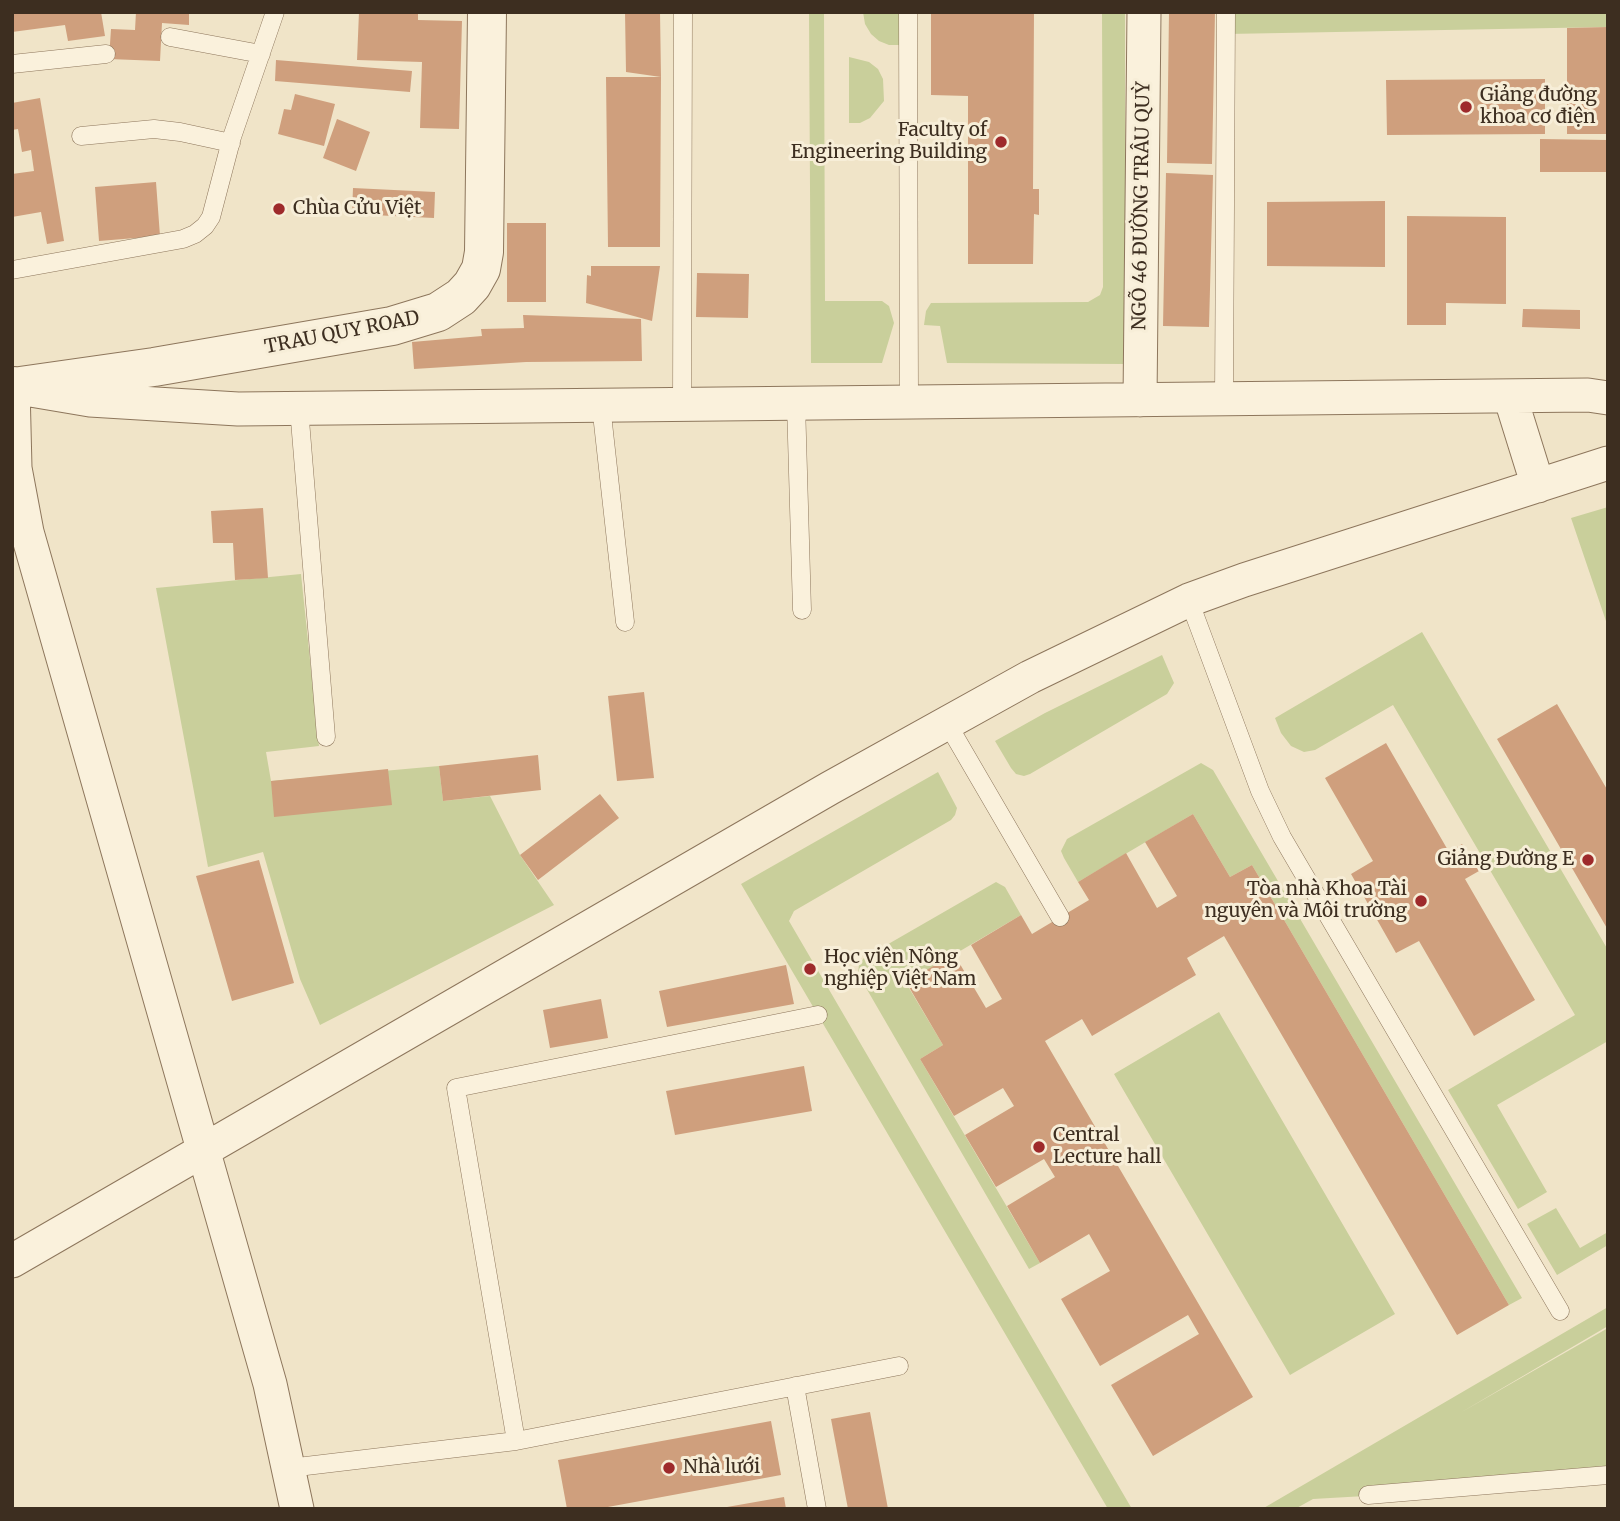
<!DOCTYPE html>
<html>
<head>
<meta charset="utf-8">
<style>
  body { margin:0 }
  #map { position:relative; width:1620px; height:1521px; overflow:hidden; background:#f0e4c8; font-family:Merriweather,serif }
  canvas { display:block }
  .frame { position:absolute; inset:0; border:14px solid #3d2e20; pointer-events:none }
</style>
</head>
<body>
<div id="map">
<canvas width="1620" height="1521"></canvas>
<div class="frame"></div>
</div>
<script>
const context = document.querySelector('canvas').getContext('2d');
context.lineJoin = 'round';
function paint(path, color) { context.fillStyle = color; context.fill(path, 'evenodd'); }
const poly = rows => new Path2D(rows.map(r => 'M' + r).join(''));
function trace(path, color, width, dash) { context.strokeStyle = color; context.lineWidth = width; context.lineCap = dash ? 'butt' : 'round'; context.setLineDash(dash || []); context.stroke(path); }
function label(font, color, halo, rows, align = 'center') {
  context.font = font + ' Merriweather,serif'; context.lineWidth = 6; context.setLineDash([]); context.textBaseline = 'middle'; context.strokeStyle = halo; context.fillStyle = color; for (const [text, x, y, turn = 0] of rows) {
    context.save(); context.translate(x, y); context.rotate((+turn || 0) * Math.PI / 180); context.textAlign = isNaN(turn) ? turn : align; if (halo) context.strokeText(text, 0, 0); context.fillText(text, 0, 0); context.restore();
  }
}
paint(poly([
  [809,12,824,12,825,301,882,301,889,306,894,323,882,363,811,363],
  [863,12,903,12,903,45,889,45,879,41,871,34,865,24],
  [1102,12,1125,12,1125,364,947,363,940,326,924,325,926,311,931,303,1088,302,1100,295,1103,287],
  [1227,12,1608,12,1608,27,1227,34],
  [849,57,869,62,878,69,883,79,884,101,870,118,860,123,849,123],
  [1608,507,1608,627,1571,518],
  [301,574,319,746,266,752,271,781,439,766,443,801,490,796,520,855,554,905,320,1025,300,979,263,852,208,867,156,588],
  [1422,632,1608,950,1608,1041,1497,1105,1547,1192,1518,1209,1448,1090,1575,1015,1393,705,1315,750,1304,752,1291,746,1281,733,1275,718],
  [1162,655,1174,683,1167,694,1030,774,1024,776,1016,774,1011,768,995,741,1045,713],
  [1201,763,1213,770,1522,1298,1509,1305,1252,865,1230,877,1193,814,1078,882,1064,858,1061,851,1067,839],
  [938,772,957,808,955,815,951,820,794,911,789,921,1132,1509,1108,1509,741,884],
  [996,882,1005,887,1021,915,906,983,943,1045,920,1059,1040,1263,1029,1269,858,974,859,964,864,958],
  [1219,1012,1395,1314,1290,1375,1114,1074],
  [1556,1208,1580,1248,1608,1232,1608,1245,1557,1275,1527,1224],
  [1608,1307,1608,1326,1460,1413,1608,1328,1608,1482,1313,1499,1295,1509,1262,1509]
]), '#c9cf9b');
paint(poly([
  [12,12,101,12,105,36,68,41,65,25,12,32],
  [136,12,189,12,189,25,162,23,160,61,109,59,111,29,135,30],
  [359,12,418,12,418,20,462,21,459,129,420,128,422,62,357,60],
  [625,12,660,12,661,77,660,247,608,247,606,77,661,77,626,72],
  [931,12,1034,12,1033,189,1039,189,1039,215,1034,214,1033,264,968,264,968,96,931,95],
  [1169,12,1215,12,1212,164,1167,163],
  [1608,27,1608,134,1567,134,1567,28],
  [276,60,412,71,410,92,275,81],
  [1545,79,1545,134,1387,135,1386,80],
  [295,94,335,104,324,146,278,134,284,109,291,110],
  [40,98,64,241,47,244,41,212,12,217,12,174,34,171,31,150,22,152,18,129,12,130,12,103],
  [337,119,370,132,356,171,323,158],
  [1540,139,1608,140,1608,172,1540,172],
  [1166,173,1213,175,1209,327,1163,326],
  [156,182,160,236,99,241,95,187],
  [353,188,435,192,434,218,352,214],
  [1385,201,1385,267,1267,266,1267,202],
  [1407,216,1506,217,1506,304,1446,303,1446,325,1407,325],
  [507,223,546,223,546,302,507,302],
  [591,266,660,266,652,321,586,303,587,275,591,276],
  [697,273,749,274,748,318,696,317],
  [1523,309,1580,310,1580,329,1522,327],
  [523,315,641,319,642,361,526,362,414,369,412,342,482,336,481,329,524,328],
  [263,508,268,578,235,580,233,543,213,543,211,511],
  [644,692,654,778,617,781,608,696],
  [1557,704,1608,791,1608,930,1497,739],
  [1386,743,1449,852,1462,844,1479,871,1465,879,1535,1000,1474,1036,1419,941,1396,953,1351,874,1373,861,1325,778],
  [538,755,541,790,443,801,439,766],
  [388,769,392,805,274,817,271,781],
  [600,794,619,818,538,880,520,855],
  [1193,814,1230,877,1252,865,1509,1305,1457,1335,1224,936,1187,958,1196,975,1092,1036,1082,1019,1045,1041,1253,1397,1153,1456,1111,1385,1199,1334,1188,1315,1100,1366,1061,1299,1110,1271,1089,1234,1040,1263,1007,1206,1055,1177,1044,1159,996,1187,965,1135,1014,1106,1003,1088,954,1116,920,1059,943,1045,906,982,954,954,986,1008,1002,999,971,945,1021,915,1032,934,1089,900,1078,882,1126,853,1157,908,1177,896,1145,842],
  [259,860,294,983,232,1001,196,876],
  [786,965,794,1004,667,1027,659,991],
  [601,999,608,1038,550,1048,543,1010],
  [804,1066,812,1111,675,1135,666,1091],
  [870,1412,888,1509,848,1509,831,1419],
  [771,1421,781,1475,597,1509,567,1509,558,1460],
  [784,1497,786,1509,727,1509,727,1507]
]), '#cf9f7d');
const service = poly([
  [908,12,909,402],
  [170,37,261,54],
  [12,64,106,54],
  [81,136,154,129,180,132,231,143],
  [12,270,183,239,195,234,205,226,211,217,232,137,275,12],
  [1224,399,1226,12],
  [796,403,802,610],
  [682,404,683,12],
  [601,405,625,622],
  [299,408,326,737],
  [1189,600,1260,791,1282,837,1560,1311],
  [947,723,1060,917],
  [795,1386,817,1509],
  [516,1441,456,1088,818,1015],
  [289,1468,516,1441,899,1366],
  [1368,1495,1608,1475]
]);
const minor = poly([
  [1510,396,1538,486],
  [1140,400,1144,12],
  [12,1261,830,788,1030,677,1189,600,1244,580,1608,463],
  [297,1509,270,1384,27,532,15,468,13,387,90,400,238,409,1588,395,1608,398]
]);
const tertiary = poly([
  [13,387,154,367,392,326,438,312,461,297,472,285,481,269,484,252,487,12]
]);
const secondary = poly([
  [12,386,13,387]
]);
trace(service, '#8d765c', 19);
trace(minor, '#8d765c', 35);
trace(tertiary, '#8d765c', 40);
trace(secondary, '#6f573f', 40);
trace(service, '#faf1dc', 18);
trace(minor, '#faf1dc', 33);
trace(tertiary, '#faf1dc', 38);
trace(secondary, '#faf1dc', 38);
for (const [x, y, r, color] of [
  [1466,107,7,"#9e2a2b"],
  [1001,142,7,"#9e2a2b"],
  [279,209,7,"#9e2a2b"],
  [1588,860,7,"#9e2a2b"],
  [1421,901,7,"#9e2a2b"],
  [810,969,7,"#9e2a2b"],
  [1039,1147,7,"#9e2a2b"],
  [669,1468,7,"#9e2a2b"]
]) { const dot = new Path2D(); dot.arc(x, y, r, 0, 2 * Math.PI); context.fillStyle = color; context.fill(dot); trace(dot, '#f7eed8', 2.5); }
label('19px', '#3d2e20', '#f7eed8', [
  ["Giảng đường",1480,96],
  ["khoa cơ điện",1480,118],
  ["Faculty of",987,131,"right"],
  ["Engineering Building",987,153,"right"],
  ["Chùa Cửu Việt",293,209],
  ["Giảng Đường E",1574,860,"right"],
  ["Tòa nhà Khoa Tài",1407,890,"right"],
  ["nguyên và Môi trường",1407,912,"right"],
  ["Học viện Nông",824,958],
  ["nghiệp Việt Nam",824,980],
  ["Central",1053,1136],
  ["Lecture hall",1053,1158],
  ["Nhà lưới",683,1468]
], 'left');
label('19px', '#3d2e20', '#f7eed8', [
  ["NGÕ 46 ĐƯỜNG TRÂU QUỲ",1142,206,-89],
  ["TRAU QUY ROAD",342,333,-11]
]);
</script>
</body>
</html>
